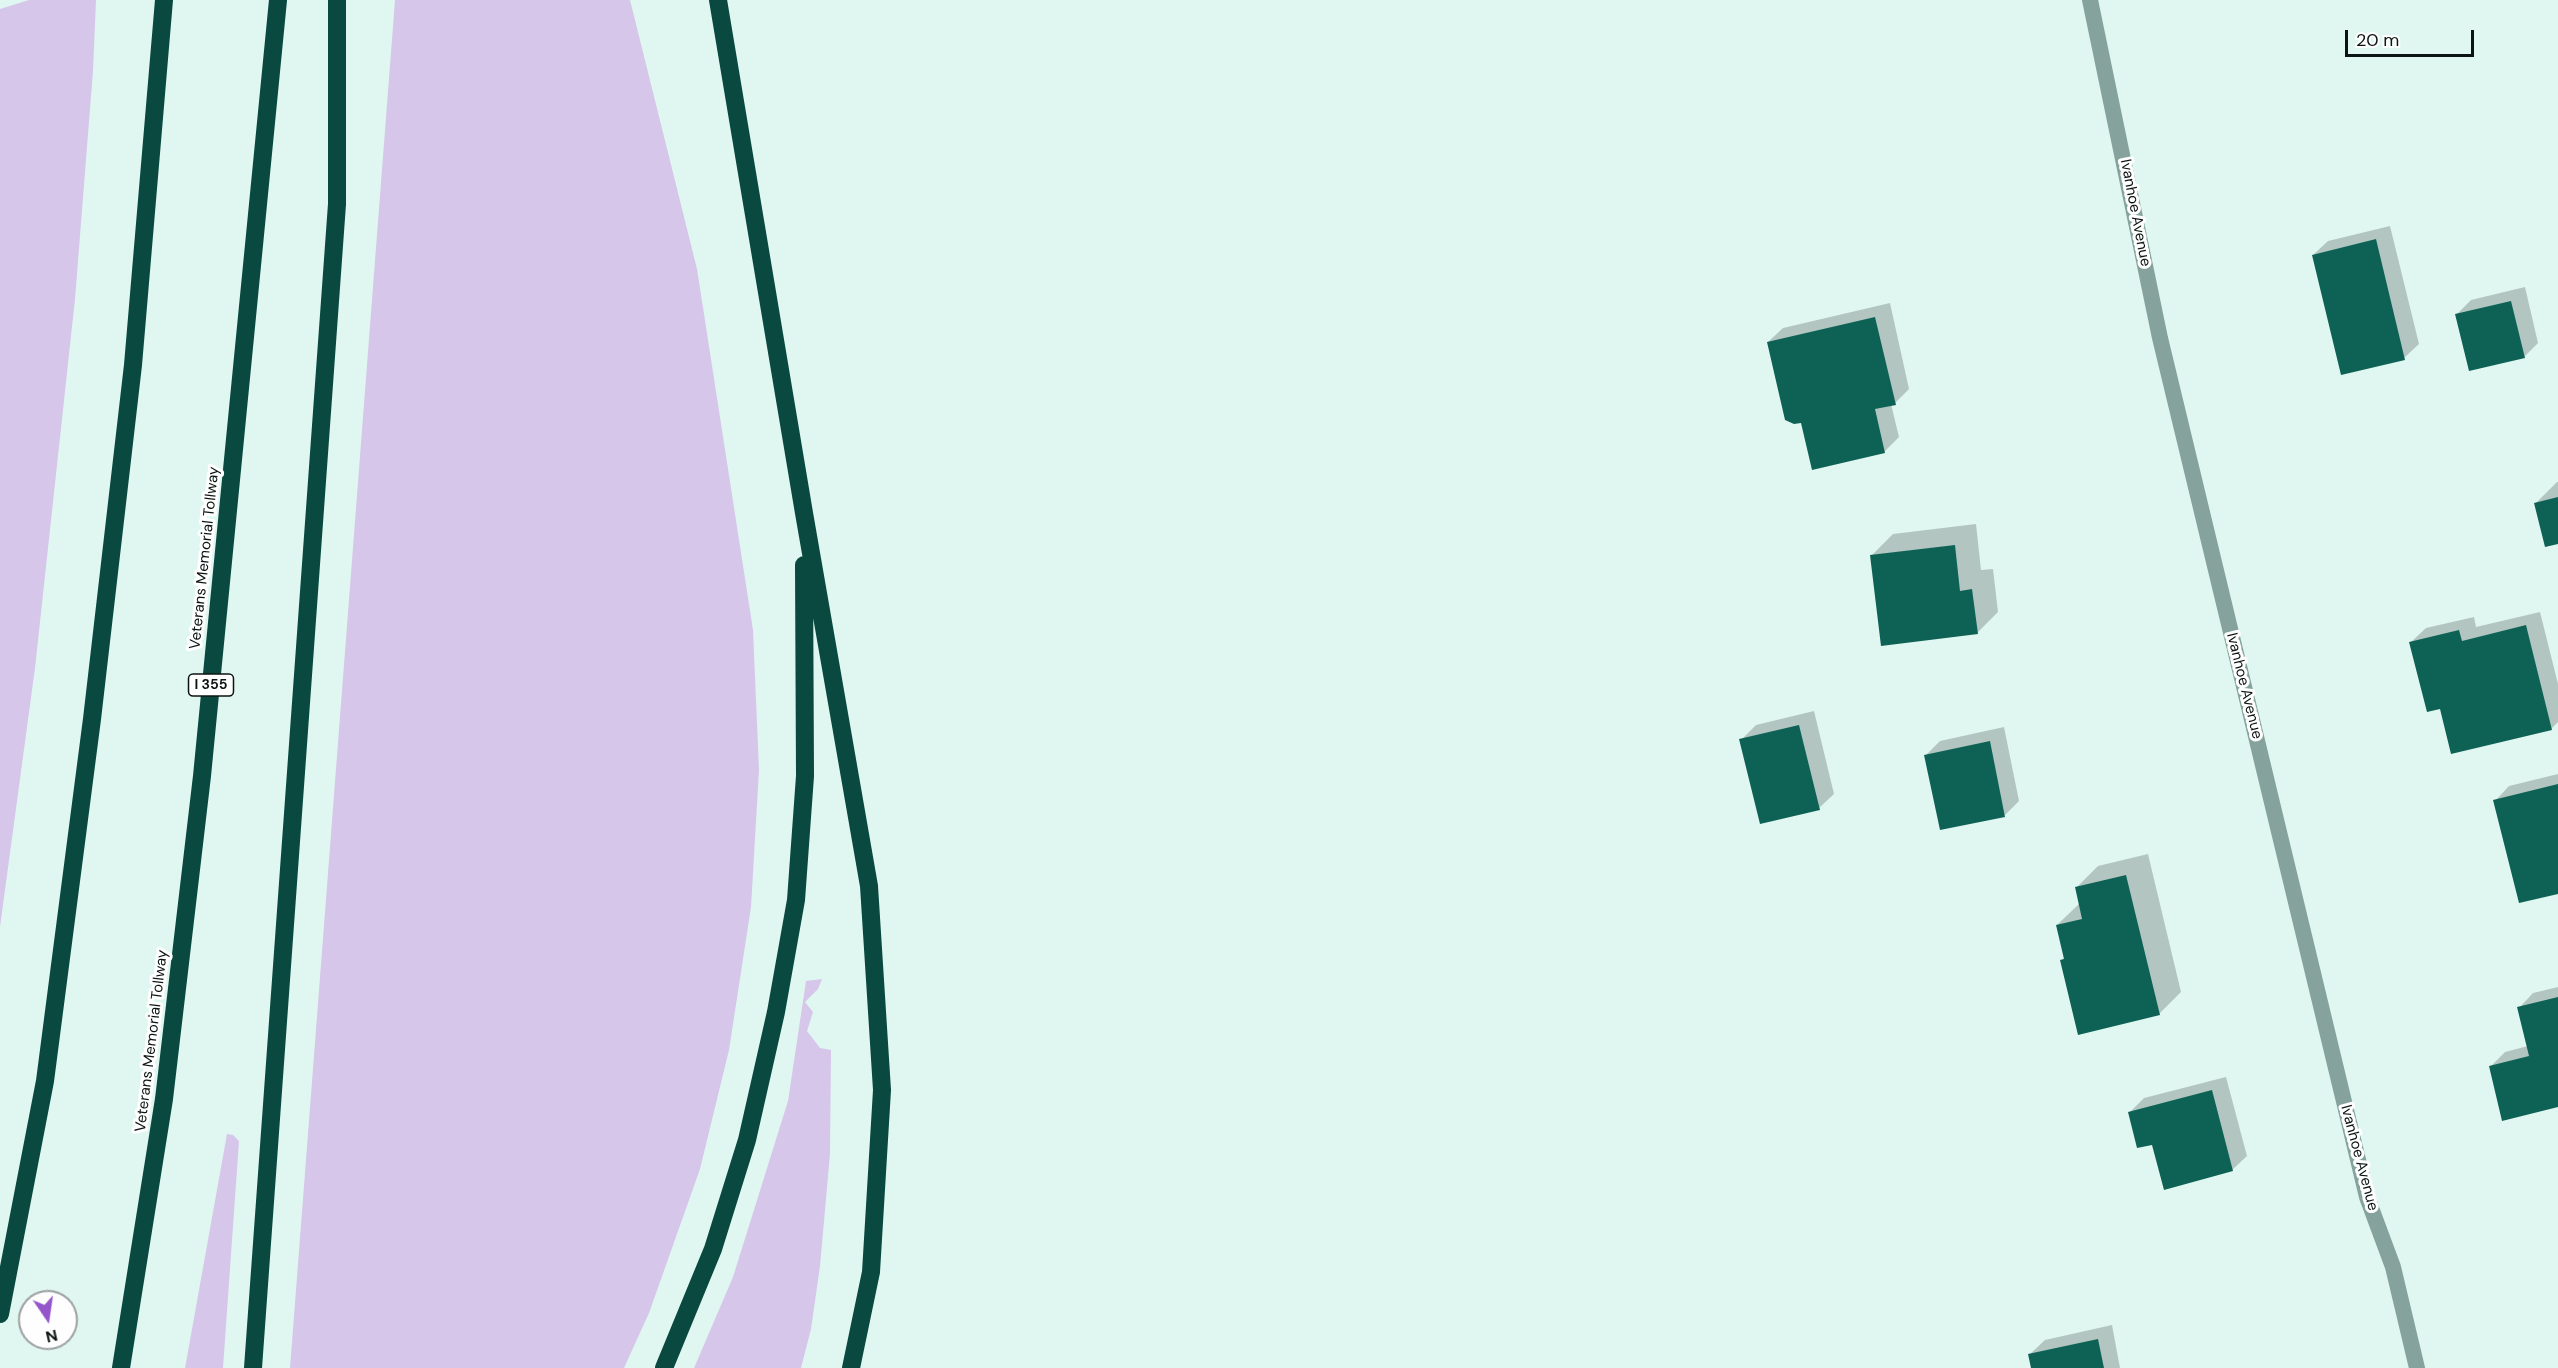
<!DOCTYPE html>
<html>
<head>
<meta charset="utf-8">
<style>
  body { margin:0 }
  #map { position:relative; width:2558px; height:1368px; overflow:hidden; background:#e0f7f1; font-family:"DM Sans",sans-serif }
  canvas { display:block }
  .north { position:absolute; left:18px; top:1290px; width:60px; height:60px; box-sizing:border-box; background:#fefefe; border:2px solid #9da0a0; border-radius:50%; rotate:167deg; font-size:16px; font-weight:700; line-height:24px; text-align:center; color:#0c1412 }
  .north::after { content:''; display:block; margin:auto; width:21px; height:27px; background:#9555cb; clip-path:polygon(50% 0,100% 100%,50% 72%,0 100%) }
  .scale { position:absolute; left:2345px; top:30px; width:129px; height:27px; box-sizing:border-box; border:3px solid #0c1412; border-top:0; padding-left:8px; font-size:18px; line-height:21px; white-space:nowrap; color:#0c1412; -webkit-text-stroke:4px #fefefe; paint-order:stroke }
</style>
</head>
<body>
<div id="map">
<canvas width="2558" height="1368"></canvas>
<div class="north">N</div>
<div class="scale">20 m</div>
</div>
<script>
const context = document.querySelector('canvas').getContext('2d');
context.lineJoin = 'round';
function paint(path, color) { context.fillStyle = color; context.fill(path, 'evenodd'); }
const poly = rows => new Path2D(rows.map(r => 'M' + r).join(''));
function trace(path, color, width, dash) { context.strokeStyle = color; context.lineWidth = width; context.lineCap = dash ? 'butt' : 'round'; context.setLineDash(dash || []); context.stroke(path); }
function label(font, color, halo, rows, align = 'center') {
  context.font = font + ' "DM Sans",sans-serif'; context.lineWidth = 6; context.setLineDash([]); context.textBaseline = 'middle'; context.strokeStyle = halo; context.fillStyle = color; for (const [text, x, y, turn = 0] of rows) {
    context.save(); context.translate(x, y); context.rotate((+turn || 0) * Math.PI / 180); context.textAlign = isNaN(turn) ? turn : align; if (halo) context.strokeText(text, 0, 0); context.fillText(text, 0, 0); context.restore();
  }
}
paint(poly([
  [29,0,96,0,93,71,75,299,35,668,0,927,0,9],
  [395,0,630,0,697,269,753,630,759,770,751,907,729,1050,700,1169,649,1313,624,1368,290,1368],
  [822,979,818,989,805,1002,813,1012,807,1031,820,1048,831,1050,830,1154,820,1266,811,1329,801,1368,694,1368,733,1277,788,1101,806,981],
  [227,1134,233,1135,239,1141,223,1368,185,1368]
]), '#d6c6e9');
paint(poly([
  [2390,226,2419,344,2404,358,2313,255,2328,241],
  [2525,287,2538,343,2524,357,2457,314,2471,300],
  [1890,303,1909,389,1895,403,1891,404,1899,437,1884,452,1802,421,1768,342,1783,328],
  [2557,482,2558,482,2558,543,2536,503],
  [1976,524,1981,570,1993,569,1998,612,1977,633,1871,556,1893,534],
  [2540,612,2558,684,2558,722,2551,729,2441,707,2411,642,2426,628,2474,617,2476,627],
  [1814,711,1834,794,1819,808,1741,740,1756,725],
  [2004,727,2019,801,2005,815,1941,828,1926,755,1940,741],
  [2558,774,2558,892,2495,801,2509,786],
  [2148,854,2181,992,2159,1014,2062,960,2065,957,2057,925,2080,903,2076,888,2098,866],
  [2558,987,2558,1105,2490,1067,2505,1052,2528,1046,2519,1008,2533,993],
  [2226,1077,2247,1156,2232,1170,2153,1143,2130,1112,2144,1098],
  [2112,1325,2120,1368,2033,1368,2030,1354,2045,1340]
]), '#0003');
paint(poly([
  [2376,239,2405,360,2341,375,2312,255],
  [2511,301,2525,358,2469,371,2455,314],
  [1875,317,1896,405,1875,409,1885,453,1812,470,1801,423,1794,424,1785,420,1767,342],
  [2558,497,2558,544,2545,547,2534,503],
  [1955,545,1960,591,1972,589,1978,634,1881,646,1870,555],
  [2526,625,2552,730,2451,754,2440,709,2427,712,2409,642,2459,630,2462,641],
  [1799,725,1820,810,1760,824,1739,739],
  [1990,741,2005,817,1940,830,1924,755],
  [2558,784,2558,894,2519,903,2493,800],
  [2126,875,2160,1015,2078,1035,2060,960,2064,959,2056,925,2082,919,2075,887],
  [2558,997,2558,1107,2502,1121,2489,1066,2529,1056,2517,1007],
  [2212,1090,2233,1171,2164,1190,2152,1145,2137,1148,2128,1112],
  [2098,1339,2104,1368,2031,1368,2028,1354]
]), '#0e6255');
trace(poly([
  [2090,0,2160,338,2367,1197,2393,1267,2417,1368]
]), '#85a39c', 16);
trace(poly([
  [718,0,804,513,869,886,882,1090,871,1272,851,1368],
  [0,1314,45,1081,92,719,133,365,164,0],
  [121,1368,164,1099,202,776,278,0],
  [253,1368,337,204,337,0],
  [664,1368,713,1249,747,1140,776,1012,796,900,805,776,804,565]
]), '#0a493f', 18);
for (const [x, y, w] of [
  [211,685,45]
]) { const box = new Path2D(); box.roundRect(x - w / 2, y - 11, w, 22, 4.5); context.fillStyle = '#fefefe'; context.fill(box); trace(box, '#0c1412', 1.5); }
label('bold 14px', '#0c1412', null, [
  ["I 355",211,685]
]);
label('15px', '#0c1412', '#fefefe', [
  ["Ivanhoe Avenue",2135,213,79],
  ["Veterans Memorial Tollway",205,558,-84],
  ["Ivanhoe Avenue",2244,686,76],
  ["Veterans Memorial Tollway",152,1041,-83],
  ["Ivanhoe Avenue",2359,1158,75]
]);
</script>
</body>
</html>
